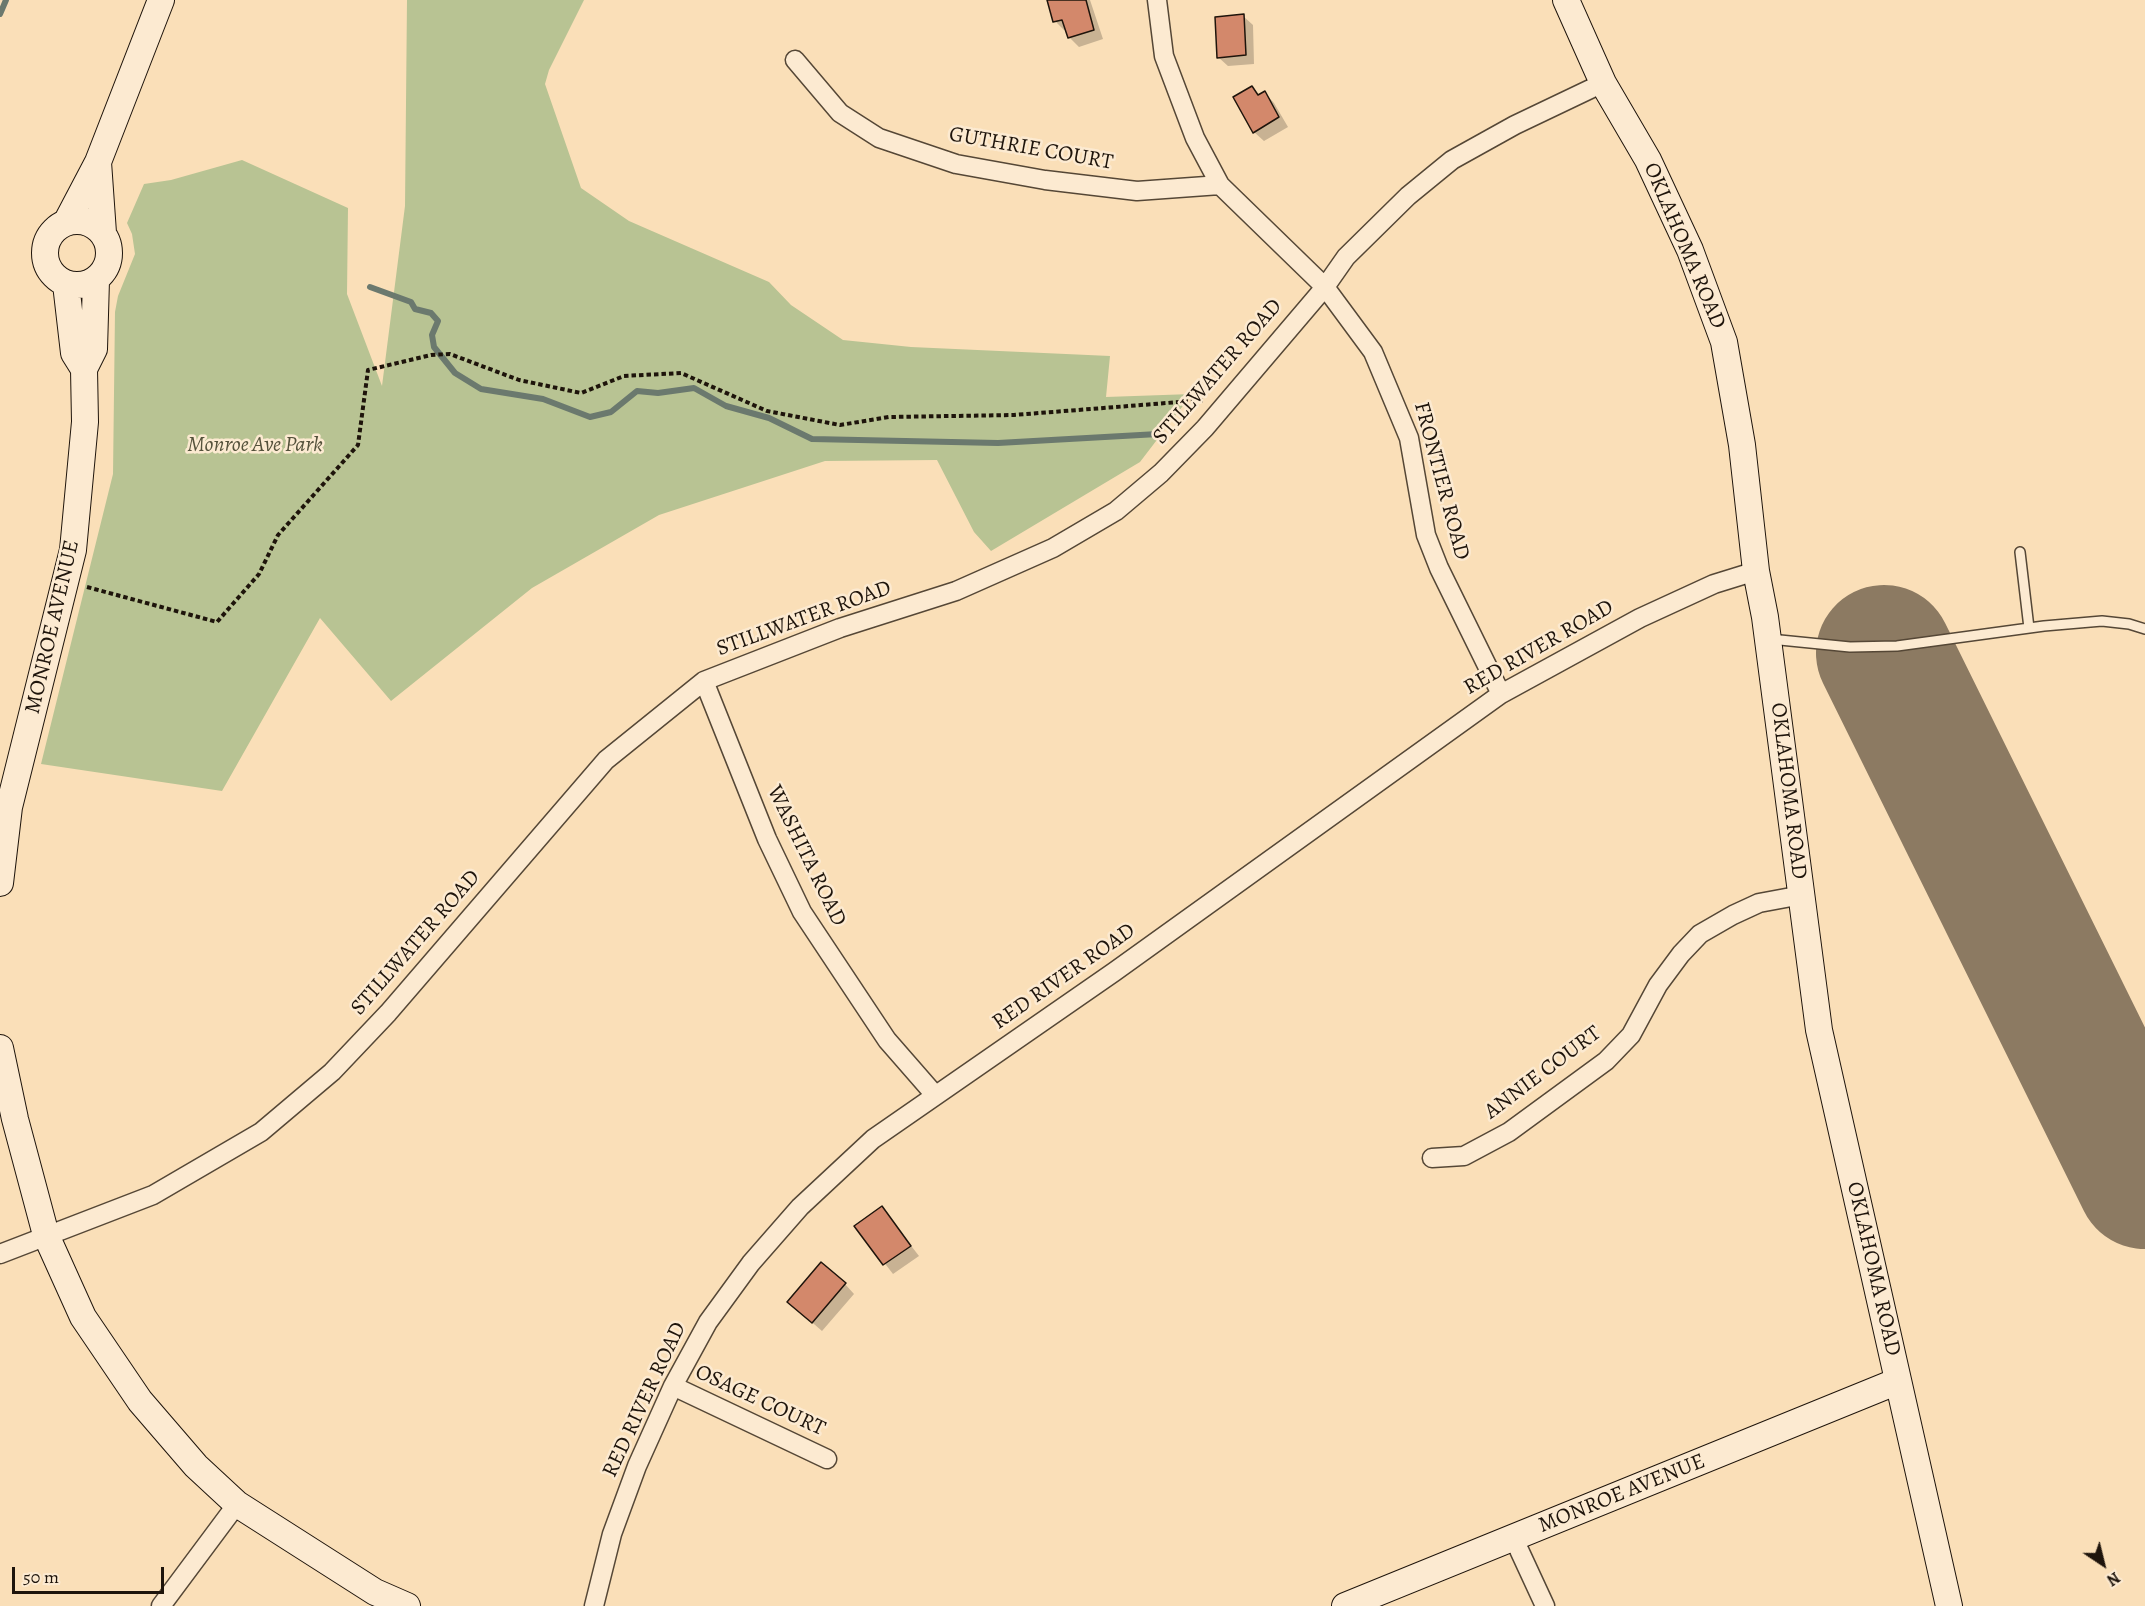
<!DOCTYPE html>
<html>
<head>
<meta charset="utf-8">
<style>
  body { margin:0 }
  #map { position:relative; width:2145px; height:1606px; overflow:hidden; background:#fadfb8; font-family:Alegreya,serif }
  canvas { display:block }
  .north { position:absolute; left:2073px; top:1534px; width:60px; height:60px; -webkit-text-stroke:4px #fcead1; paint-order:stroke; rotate:145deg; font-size:16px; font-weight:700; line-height:24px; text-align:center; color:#1e140b }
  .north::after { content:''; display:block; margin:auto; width:21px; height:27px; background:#1e140b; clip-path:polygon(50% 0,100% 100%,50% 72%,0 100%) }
  .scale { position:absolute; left:12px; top:1567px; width:152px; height:27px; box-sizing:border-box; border:3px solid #1e140b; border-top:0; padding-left:8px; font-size:18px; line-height:21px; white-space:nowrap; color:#1e140b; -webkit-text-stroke:4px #fcead1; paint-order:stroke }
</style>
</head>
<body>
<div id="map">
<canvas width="2145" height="1606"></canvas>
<div class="north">N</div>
<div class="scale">50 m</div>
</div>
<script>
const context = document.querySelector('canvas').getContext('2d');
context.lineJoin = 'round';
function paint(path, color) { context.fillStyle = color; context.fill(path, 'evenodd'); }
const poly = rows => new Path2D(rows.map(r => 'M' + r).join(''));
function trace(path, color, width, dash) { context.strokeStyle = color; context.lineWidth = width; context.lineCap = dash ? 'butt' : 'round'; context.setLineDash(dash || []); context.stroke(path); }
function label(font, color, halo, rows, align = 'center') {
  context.font = font + ' Alegreya,serif'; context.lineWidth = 5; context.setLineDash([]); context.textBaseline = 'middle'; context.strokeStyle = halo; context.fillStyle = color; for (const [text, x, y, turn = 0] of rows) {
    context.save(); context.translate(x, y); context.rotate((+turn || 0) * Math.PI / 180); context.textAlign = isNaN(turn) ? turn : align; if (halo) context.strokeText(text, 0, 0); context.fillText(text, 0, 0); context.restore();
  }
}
paint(poly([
  [407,0,584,0,549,70,545,84,581,188,629,221,769,282,791,305,843,340,911,347,1110,356,1106,397,1192,394,1140,462,991,551,974,532,937,460,825,461,659,515,532,588,391,701,320,618,222,791,41,764,113,474,115,312,118,296,135,254,132,234,127,223,144,184,171,180,242,160,348,208,347,294,382,386,405,206]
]), '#b8c393');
paint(poly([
  [1052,0,1090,0,1103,39,1079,47,1070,38,1067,30,1064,30,1055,21],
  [1243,16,1253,25,1254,64,1228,66,1218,57],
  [1252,87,1260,96,1265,93,1274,103,1288,127,1264,141,1254,132],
  [881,1207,919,1256,893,1274,856,1226],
  [845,1284,854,1294,822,1331,799,1311]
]), '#0003');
trace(poly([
  [0,14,6,0],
  [370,287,411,302,415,309,431,313,438,321,432,335,434,347,455,373,481,389,543,399,590,417,611,412,637,391,658,393,694,388,726,406,769,418,812,439,998,443,1158,434]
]), '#6b796e', 6);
trace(poly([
  [1884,653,2145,1181]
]), '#8c7a62', 136);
const building = poly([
  [1047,0,1086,0,1094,30,1068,38,1062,20,1053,22,1047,0],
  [1244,14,1246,55,1217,58,1215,17,1244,14],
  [1252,86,1258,95,1265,91,1279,117,1253,133,1233,97,1252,86],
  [882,1206,911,1246,883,1265,854,1226,882,1206],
  [821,1262,846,1283,812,1323,787,1302,821,1262]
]);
paint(building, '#d3886b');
trace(building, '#1e140b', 1.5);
const lane = poly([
  [2020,552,2029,628],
  [1770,639,1850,647,1897,646,2044,626,2102,621,2129,624,2145,629]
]);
const street = poly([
  [1157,0,1164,56,1195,138,1220,185,1325,287,1373,352,1409,438,1426,535,1439,568,1501,694],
  [795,60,840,113,879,138,956,164,1045,180,1137,191,1220,185],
  [704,681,767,839,802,912,887,1040,935,1095],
  [1432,1158,1464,1156,1509,1132,1606,1061,1631,1035,1658,985,1681,954,1700,934,1733,915,1759,903,1802,895],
  [0,1254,153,1195,261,1132,332,1072,388,1013,606,760,704,681,840,628,956,591,1053,548,1116,511,1161,473,1205,428,1325,287,1346,257,1408,196,1452,160,1515,125,1603,83],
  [673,1386,827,1459],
  [1514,1539,1545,1606],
  [161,1606,237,1504],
  [594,1606,612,1534,637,1466,673,1386,708,1322,751,1263,800,1207,873,1139,1114,972,1501,694,1640,618,1714,584,1756,571]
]);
const secondary = poly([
  [1566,0,1603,83,1648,160,1690,250,1724,342,1742,445,1756,571,1765,617,1819,1030,1949,1606],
  [98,162,103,233],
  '45 253a32 32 0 1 1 64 0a32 32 0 1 1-64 0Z',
  [67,221,98,162,161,0],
  [66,284,74,353,84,369],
  [0,883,9,807,73,550,85,422,84,369,94,349,96,280],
  [0,1048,15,1119,46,1235,83,1317,140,1401,196,1466,237,1504,375,1592,407,1606],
  [1345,1606,1898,1381]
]);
trace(lane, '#554736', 12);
trace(street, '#554736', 21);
trace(secondary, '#1e140b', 28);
trace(poly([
  [87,587,217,622,259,574,278,535,358,445,368,370,431,355,450,354,519,380,581,393,624,376,681,373,767,411,840,425,889,417,1014,415,1205,400]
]), '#1e140b', 4, [4.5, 3]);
trace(lane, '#fcead1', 9);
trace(street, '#fcead1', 18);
trace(secondary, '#fcead1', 26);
label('22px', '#1e140b', '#fcead1', [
  ["GUTHRIE COURT",1031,149,10],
  ["OKLAHOMA ROAD",1684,246,67],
  ["STILLWATER ROAD",1218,372,-49],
  ["FRONTIER ROAD",1441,481,75],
  ["STILLWATER ROAD",804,619,-20],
  ["MONROE AVENUE",53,627,-77],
  ["RED RIVER ROAD",1539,648,-30],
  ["OKLAHOMA ROAD",1788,791,83],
  ["WASHITA ROAD",806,856,64],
  ["STILLWATER ROAD",416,943,-49],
  ["RED RIVER ROAD",1064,977,-35],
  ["ANNIE COURT",1543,1073,-37],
  ["OKLAHOMA ROAD",1873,1269,77],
  ["RED RIVER ROAD",645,1400,-65],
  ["OSAGE COURT",760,1401,25],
  ["MONROE AVENUE",1622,1494,-22]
]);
label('italic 22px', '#54513b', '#fcead1', [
  ["Monroe Ave Park",255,446]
]);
</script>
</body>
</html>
